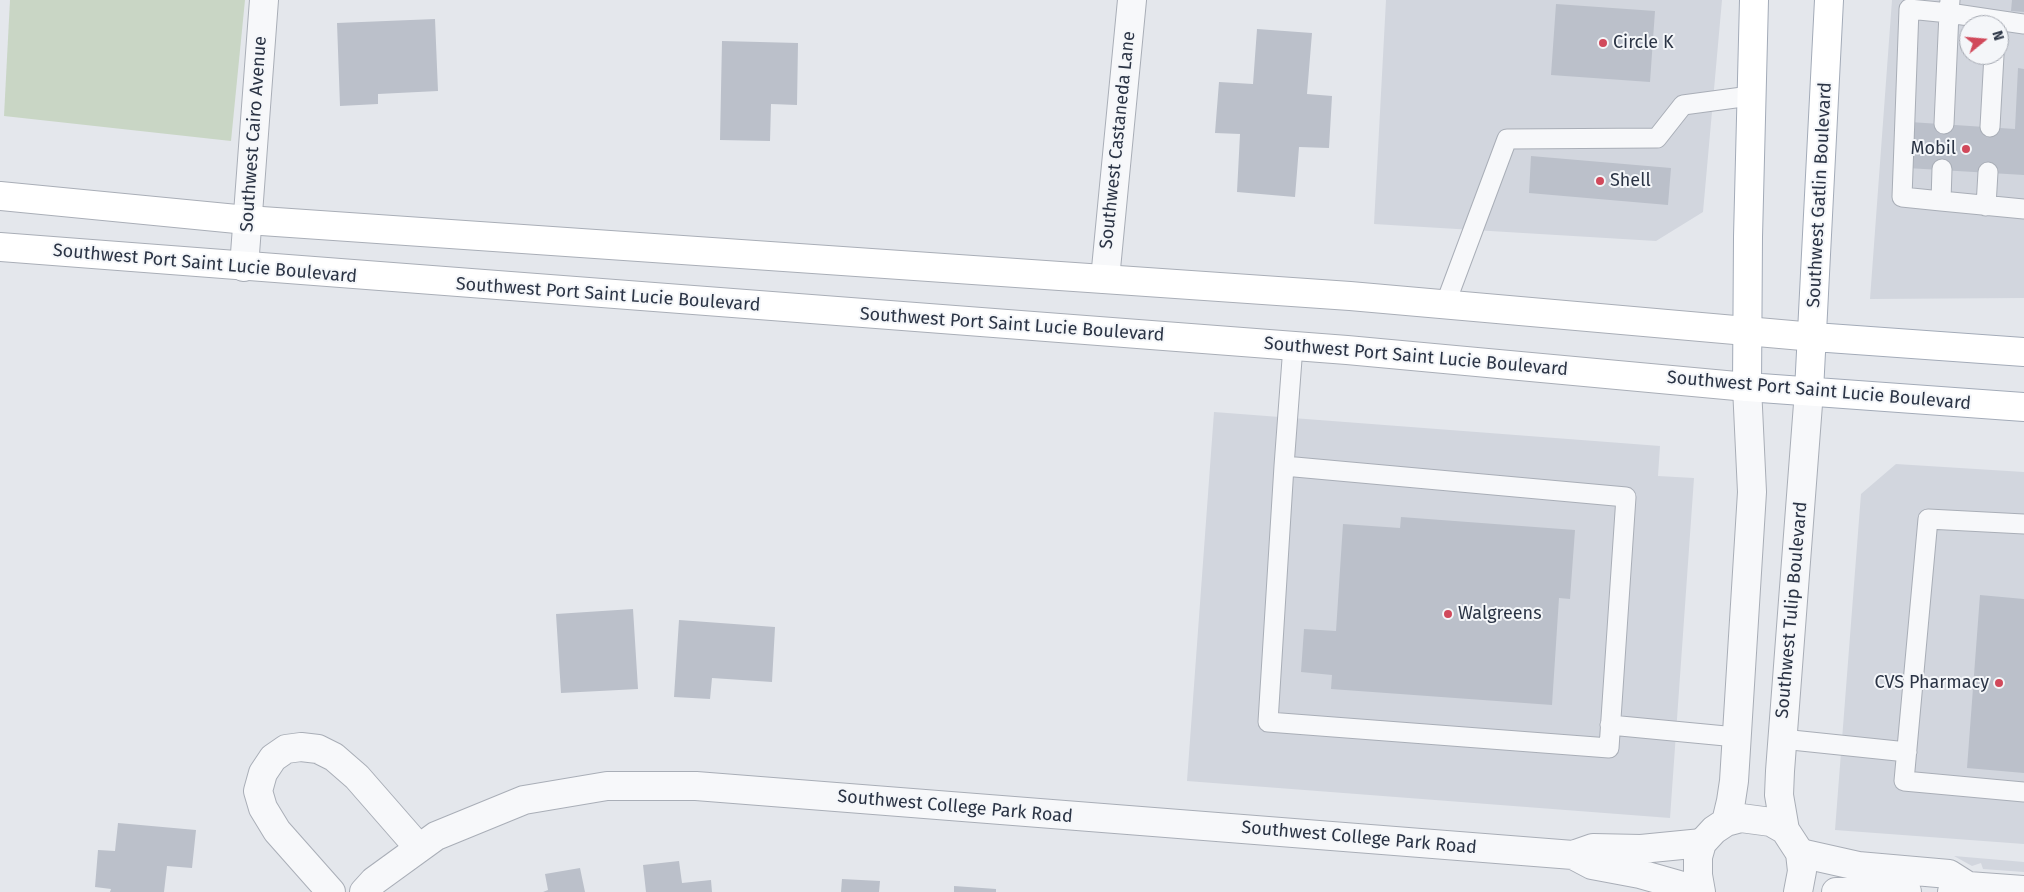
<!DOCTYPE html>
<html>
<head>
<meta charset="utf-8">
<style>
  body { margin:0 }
  #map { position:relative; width:2024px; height:892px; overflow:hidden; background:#e4e7ec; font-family:"Fira Sans",sans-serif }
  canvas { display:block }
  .north { position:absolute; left:1959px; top:15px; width:50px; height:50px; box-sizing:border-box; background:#f4f6f9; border:1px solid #a4a8b1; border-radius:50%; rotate:73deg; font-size:14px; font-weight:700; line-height:20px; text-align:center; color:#2b3445 }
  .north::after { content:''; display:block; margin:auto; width:18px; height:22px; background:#d1495b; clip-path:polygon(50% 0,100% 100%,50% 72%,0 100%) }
</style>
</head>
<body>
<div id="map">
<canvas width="2024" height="892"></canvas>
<div class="north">N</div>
</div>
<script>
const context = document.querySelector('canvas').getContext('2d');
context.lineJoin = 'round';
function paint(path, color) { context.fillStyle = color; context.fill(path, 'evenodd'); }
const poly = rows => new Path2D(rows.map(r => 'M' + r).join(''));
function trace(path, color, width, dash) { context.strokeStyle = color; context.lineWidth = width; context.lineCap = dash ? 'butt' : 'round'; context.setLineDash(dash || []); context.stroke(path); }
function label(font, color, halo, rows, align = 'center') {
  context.font = font + ' "Fira Sans",sans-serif'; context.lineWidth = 4; context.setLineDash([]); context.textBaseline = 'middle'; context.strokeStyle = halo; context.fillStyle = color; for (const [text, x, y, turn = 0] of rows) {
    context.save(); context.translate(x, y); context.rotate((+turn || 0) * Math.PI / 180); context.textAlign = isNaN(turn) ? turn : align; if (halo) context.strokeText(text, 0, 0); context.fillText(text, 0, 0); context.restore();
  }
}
paint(poly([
  [1386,0,1722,0,1703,212,1656,241,1374,224],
  [1892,0,2024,0,2024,298,1870,299],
  [1969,25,1999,25,1999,55,1969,55],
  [1214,412,1660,446,1658,476,1694,478,1670,818,1187,781],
  [1896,464,2024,472,2024,844,1835,830,1861,494],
  [1954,856,2024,862,2024,872,1983,869,1981,863,1972,866]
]), '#d2d6de');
paint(poly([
  [10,0,245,0,231,141,4,116]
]), '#c9d6c5');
paint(poly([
  [2012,0,2024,0,2024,12,2011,11],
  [1556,4,1655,11,1650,82,1551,75],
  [435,19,438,91,378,94,378,104,340,106,337,23],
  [1257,29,1312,33,1307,94,1332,96,1329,148,1299,147,1295,197,1237,192,1240,134,1215,133,1219,82,1253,84],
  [722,41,798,43,797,105,771,104,770,141,720,140],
  [2018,68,2024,69,2024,175,1907,168,1910,122,2015,129],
  [1531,156,1671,168,1668,205,1529,193],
  [1401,517,1575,530,1570,599,1559,598,1552,705,1331,689,1332,675,1301,672,1304,629,1336,631,1343,524,1400,528],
  [1980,595,2024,599,2024,773,1967,768],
  [633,609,638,689,561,693,556,614],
  [679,620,775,627,772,682,712,678,710,699,674,697],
  [118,823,196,830,192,868,167,866,164,892,110,892,111,889,95,887,98,850,115,851],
  [679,861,682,883,711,880,712,892,646,892,643,865],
  [580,868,585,892,543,892,548,890,545,874],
  [842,879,880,881,879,892,841,892],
  [954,886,996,889,996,892,954,892]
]), '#bbc0ca');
const service = poly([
  [1950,0,1949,13,2024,24],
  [1990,127,1994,55],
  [1942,169,1941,201,2024,209],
  [1941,201,1902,197,1909,9,1949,13,1944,124],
  [1986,206,1988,172],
  [1445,305,1507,139,1657,138,1683,105,1750,96],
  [1284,466,1626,497,1609,748,1268,722,1284,466,1293,346],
  [2024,524,1928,519,1904,781,2024,792],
  [1610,725,1736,737],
  [1782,739,1907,752]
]);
const minor = poly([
  [244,267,264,0],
  [1105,279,1132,0],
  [1800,853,1858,866,1949,874,1968,886],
  [1573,855,1592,865,1640,874,1700,891],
  [331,892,277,831,263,808,258,791,263,773,273,758,286,749,301,747,318,749,334,757,357,777,419,848],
  [364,892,374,881,436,836,524,800,607,786,696,786,1573,855,1593,848,1641,849,1702,843],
  [1836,892,1907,892],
  [1952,892,1968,886,2024,890]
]);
const tertiary = poly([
  [1726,822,1731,801,1734,781,1752,492,1747,387],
  [1785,830,1779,795,1780,771,1809,391],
  [1701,892,1698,875,1698,857,1702,843,1714,830,1726,822,1741,818,1771,822,1785,830,1800,853,1802,871,1798,892]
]);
const secondary = poly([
  [0,196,247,220,1350,296,1814,337],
  [0,247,1347,350,1747,387]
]);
const primary = poly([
  [1754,0,1748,237,1747,387,2024,407],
  [1814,337,2024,352],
  [1809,391,1829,0]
]);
trace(service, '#a9aeb7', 21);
trace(minor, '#a9aeb7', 30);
trace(tertiary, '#a9aeb7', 30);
trace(secondary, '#a9aeb7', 30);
trace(primary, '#a3abb8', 30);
trace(service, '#f7f8fa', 19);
trace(minor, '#f7f8fa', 28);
trace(tertiary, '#f7f8fa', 28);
trace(secondary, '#fff', 28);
trace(primary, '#fff', 28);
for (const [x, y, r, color] of [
  [1603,43,5,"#d1495b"],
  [1966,149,5,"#d1495b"],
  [1600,181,5,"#d1495b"],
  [1448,614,5,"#d1495b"],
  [1999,683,5,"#d1495b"]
]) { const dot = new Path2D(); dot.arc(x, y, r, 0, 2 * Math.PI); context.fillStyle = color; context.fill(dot); trace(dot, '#f4f6f9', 2); }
label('18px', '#2b3445', '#f4f6f9', [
  ["Circle K",1613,43],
  ["Mobil",1956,149,"right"],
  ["Shell",1610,181],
  ["Walgreens",1458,614],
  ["CVS Pharmacy",1989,683,"right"]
], 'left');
label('18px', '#2b3445', '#f4f6f9', [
  ["Southwest Cairo Avenue",254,134,-86],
  ["Southwest Castaneda Lane",1118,140,-84],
  ["Southwest Gatlin Boulevard",1820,195,-87],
  ["Southwest Port Saint Lucie Boulevard",205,264,5],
  ["Southwest Port Saint Lucie Boulevard",608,295,4],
  ["Southwest Port Saint Lucie Boulevard",1012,325,4],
  ["Southwest Port Saint Lucie Boulevard",1416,357,5],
  ["Southwest Port Saint Lucie Boulevard",1819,391,5],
  ["Southwest Tulip Boulevard",1792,610,-85],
  ["Southwest College Park Road",955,807,5],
  ["Southwest College Park Road",1359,838,5]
]);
</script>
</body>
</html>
